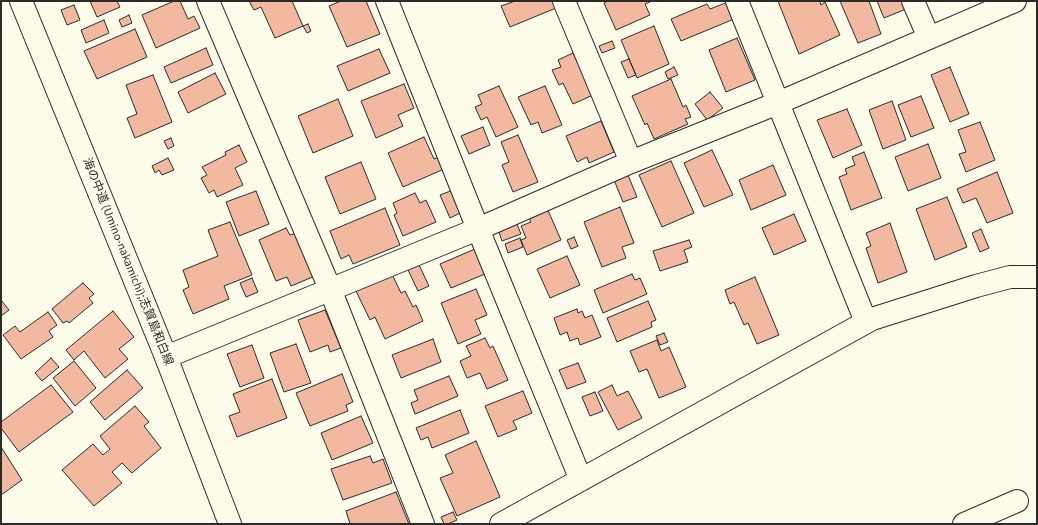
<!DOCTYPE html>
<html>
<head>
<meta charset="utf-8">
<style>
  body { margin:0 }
  #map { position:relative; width:1038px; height:525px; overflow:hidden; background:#fdfbea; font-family:"Source Sans 3",sans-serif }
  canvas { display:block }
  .frame { position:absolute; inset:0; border:2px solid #2b2b2b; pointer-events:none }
</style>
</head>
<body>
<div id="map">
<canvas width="1038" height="525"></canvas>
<div class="frame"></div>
</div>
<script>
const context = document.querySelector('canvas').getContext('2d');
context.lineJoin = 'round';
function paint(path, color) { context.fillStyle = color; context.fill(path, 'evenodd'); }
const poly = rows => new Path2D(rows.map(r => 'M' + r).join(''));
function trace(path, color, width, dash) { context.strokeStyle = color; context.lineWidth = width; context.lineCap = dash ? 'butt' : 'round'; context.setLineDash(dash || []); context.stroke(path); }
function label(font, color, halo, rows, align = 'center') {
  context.font = font + ' "Source Sans 3","Noto Sans JP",sans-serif'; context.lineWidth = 3; context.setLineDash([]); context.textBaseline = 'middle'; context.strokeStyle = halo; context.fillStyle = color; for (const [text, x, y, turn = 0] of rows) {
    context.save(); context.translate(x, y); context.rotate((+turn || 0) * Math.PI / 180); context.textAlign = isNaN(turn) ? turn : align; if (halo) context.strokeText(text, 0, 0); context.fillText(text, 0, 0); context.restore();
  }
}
const building = poly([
  [90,1,117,1,120,7,97,17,90,1],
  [174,1,180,1,188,19,194,16,200,28,156,48,142,15,174,1],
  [249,1,292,1,303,26,275,38,261,7,254,10,249,1],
  [341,1,366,1,380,34,347,47,329,6,341,1],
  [515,1,553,1,556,8,510,27,501,6,515,1],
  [608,1,650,1,650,2,645,4,650,15,616,30,604,3,608,1],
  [778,1,820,1,821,5,825,2,840,35,799,54,778,1],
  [840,1,869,1,881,34,858,43,840,1],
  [877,1,903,1,906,9,884,18,877,1],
  [728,2,734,19,681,41,671,19,707,4,710,9,728,2],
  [74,5,80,20,67,25,61,10,74,5],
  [129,15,132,23,122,27,119,20,129,15],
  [104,20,109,33,86,43,81,30,104,20],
  [308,24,311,31,307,33,303,26,308,24],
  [654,26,669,64,637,78,621,40,654,26],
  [135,29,147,57,97,79,84,51,135,29],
  [737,38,755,80,726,92,709,50,737,38],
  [612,41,615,48,602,53,599,46,612,41],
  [206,48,213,65,171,83,164,67,206,48],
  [379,49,390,73,348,91,337,66,379,49],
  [573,53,593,95,573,104,563,83,559,85,552,70,561,67,558,60,573,53],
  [629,59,636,75,628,78,621,62,629,59],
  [674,67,678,75,668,79,665,72,674,67],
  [950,67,969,114,950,122,931,75,950,67],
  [215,73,226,94,188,113,178,92,215,73],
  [153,75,172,122,135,138,127,118,137,114,126,85,153,75],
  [671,79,683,107,686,105,691,117,685,119,688,124,654,139,647,123,645,125,632,96,671,79],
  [404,84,414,108,398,115,403,126,376,138,361,101,404,84],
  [499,86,518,127,496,137,487,117,481,120,475,107,482,104,478,95,499,86],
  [545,86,562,125,542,133,538,122,531,125,518,97,545,86],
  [710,92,723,108,707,120,695,104,710,92],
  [921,96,934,128,911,137,898,105,921,96],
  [338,99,353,136,313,153,298,116,338,99],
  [892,101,906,140,883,149,869,110,892,101],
  [847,109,862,145,833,158,817,120,847,109],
  [601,121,614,152,589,163,587,157,577,162,566,136,601,121],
  [980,122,995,160,966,172,959,154,966,152,958,130,980,122],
  [483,127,490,145,469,154,461,136,483,127],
  [518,135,538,182,513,192,502,165,509,162,501,142,518,135],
  [424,137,434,159,439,157,444,169,403,187,388,153,424,137],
  [171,138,174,146,168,149,164,141,171,138],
  [928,144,941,178,908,191,895,157,928,144],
  [239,145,247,162,235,168,243,185,217,197,214,190,209,193,201,178,207,175,202,167,226,155,225,152,239,145],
  [712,150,733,195,704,207,684,163,712,150],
  [864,152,882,198,851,210,839,177,847,174,845,169,855,165,852,157,864,152],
  [168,158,174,170,162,175,159,170,155,173,152,166,168,158],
  [671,161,694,213,662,227,639,175,671,161],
  [361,162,376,199,340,214,325,177,361,162],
  [773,165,786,195,751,210,739,180,773,165],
  [997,172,1013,213,987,223,976,198,963,203,957,189,997,172],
  [628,175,637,197,623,202,614,180,628,175],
  [453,190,462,212,450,218,440,195,453,190],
  [256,191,269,224,239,236,226,202,256,191],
  [415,193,420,203,426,200,436,222,403,236,394,215,397,213,393,203,415,193],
  [947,197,967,247,935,260,916,209,947,197],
  [620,207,634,243,622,247,626,258,602,267,584,222,620,207],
  [385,208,400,245,353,264,349,255,341,259,330,231,385,208],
  [547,208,561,240,527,255,521,240,526,238,521,226,531,222,528,216,547,208],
  [794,214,806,241,774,255,762,228,794,214],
  [515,219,521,234,502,241,497,226,515,219],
  [230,222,252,275,224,286,229,299,193,314,183,290,189,287,183,270,218,256,208,230,230,222],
  [890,223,907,272,878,283,866,248,871,246,866,233,890,223],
  [286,228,290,235,297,233,315,276,291,286,287,277,276,281,259,240,286,228],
  [981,229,989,248,980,252,972,233,981,229],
  [574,237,578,246,571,249,567,240,574,237],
  [520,238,523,247,508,253,505,244,520,238],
  [689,240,692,247,684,250,688,262,660,271,653,251,689,240],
  [475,249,485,274,451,288,440,264,475,249],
  [567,256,580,285,550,298,537,269,567,256],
  [419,265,429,286,418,291,408,270,419,265],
  [392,274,401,293,405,291,413,307,416,305,423,321,385,339,375,317,370,320,356,291,392,274],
  [632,274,635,280,640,278,647,294,603,313,594,290,632,274],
  [755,277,779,335,757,344,748,323,744,325,734,302,730,304,725,290,755,277],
  [252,278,258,292,246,297,240,283,252,278],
  [83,283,94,294,89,298,93,303,69,323,67,321,63,323,52,309,83,283],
  [476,289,487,315,475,320,481,334,458,344,441,303,476,289],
  [1,300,9,310,1,316,1,300],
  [648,301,656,320,651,322,652,327,617,342,607,318,648,301],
  [577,309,578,313,582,311,585,318,592,315,601,337,580,345,578,338,570,341,567,332,560,335,554,318,577,309],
  [325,310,341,348,330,352,328,345,310,352,298,320,325,310],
  [113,311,134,337,119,349,128,359,105,378,84,351,74,360,66,350,113,311],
  [48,312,57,325,49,331,53,337,21,359,3,335,15,326,20,332,48,312],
  [664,333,668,342,660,345,656,336,664,333],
  [485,338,490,348,493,346,508,380,487,389,480,373,467,378,460,361,471,356,466,346,485,338],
  [433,339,441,362,401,378,392,355,433,339],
  [657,340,661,351,669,347,686,387,659,398,647,369,639,372,630,351,657,340],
  [296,344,311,383,284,392,270,353,296,344],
  [252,345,264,378,240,387,227,354,252,345],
  [51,358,59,367,42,381,35,373,51,358],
  [74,361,96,388,75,406,53,378,74,361],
  [578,363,586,382,567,389,559,370,578,363],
  [127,370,143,388,105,420,90,402,127,370],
  [342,374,353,402,346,405,348,411,310,426,296,393,342,374],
  [449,376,458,396,415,414,411,403,418,400,414,390,449,376],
  [272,379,287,418,237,437,229,416,240,412,233,394,272,379],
  [51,385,73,412,19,452,1,428,1,422,51,385],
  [612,385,617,396,628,391,642,418,618,430,598,392,612,385],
  [523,391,532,413,513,421,517,429,498,437,485,406,523,391],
  [595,392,603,411,590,416,582,397,595,392],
  [135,406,149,422,144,426,161,448,132,473,122,463,112,472,122,483,94,506,62,470,93,444,103,455,110,449,100,436,135,406],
  [460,410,469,433,432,448,428,437,421,440,416,428,460,410],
  [361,416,373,443,332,460,321,433,361,416],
  [476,441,500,497,457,516,440,478,453,473,445,455,476,441],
  [1,447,22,480,1,495,1,447],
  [370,456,373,463,383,459,392,483,343,500,331,469,370,456],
  [396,492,409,524,350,524,346,511,396,492],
  [453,512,457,520,448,524,444,524,441,517,453,512]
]);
paint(building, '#f2b8a0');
trace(building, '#2b2b2b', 1);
const minor = poly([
  [208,1,330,289,423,524],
  [387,1,478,229,581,480],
  [564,1,631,162],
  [737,1,866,322],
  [913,1,929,38],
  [166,357,478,229,631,162,778,103,1015,1],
  [501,524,872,319,976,286,1010,277,1037,277],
  [964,524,1017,501]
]);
const major = poly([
  [21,1,166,357,230,524]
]);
trace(minor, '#2b2b2b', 24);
trace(major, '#2b2b2b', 24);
trace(minor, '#fdfbea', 22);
trace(major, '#fdfbea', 22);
label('12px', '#2b2b2b', '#fdfbea', [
  ["海の中道 (Umino-nakamichi);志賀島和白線",127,262,68]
]);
</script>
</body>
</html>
